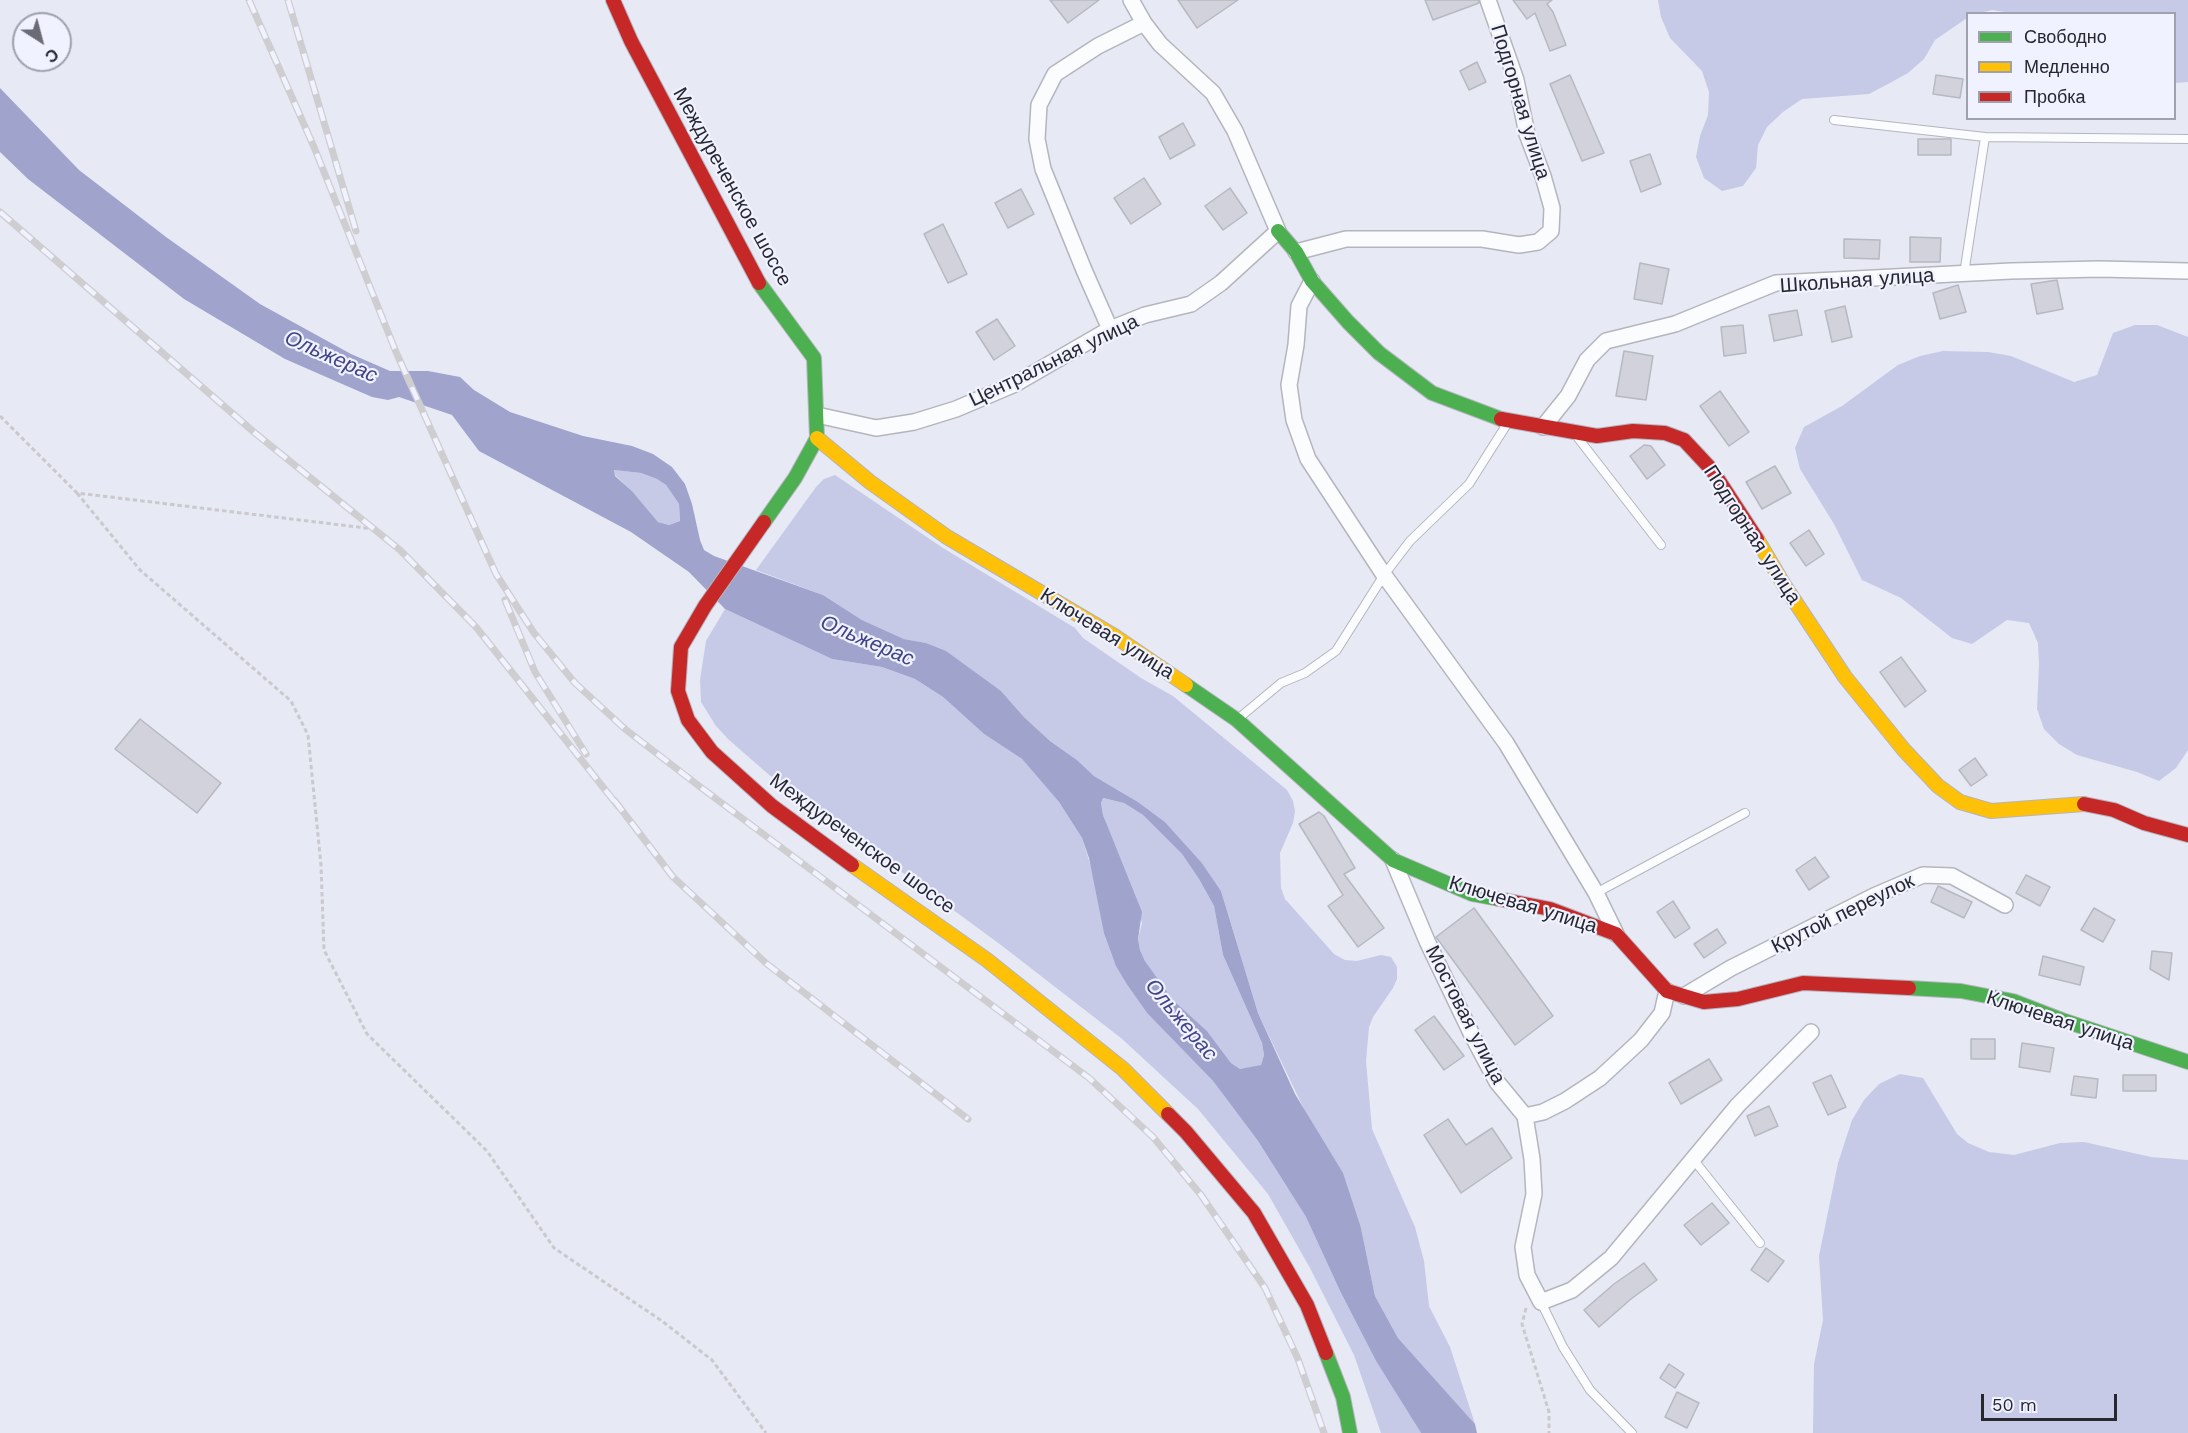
<!DOCTYPE html>
<html>
<head>
<meta charset="utf-8">
<style>
  body { margin:0 }
  #map { position:relative; width:2188px; height:1433px; overflow:hidden; background:#e7e9f4; font-family:"Work Sans",sans-serif }
  canvas { display:block }
  .legend { position:absolute; left:1966px; top:12px; width:210px; height:108px; box-sizing:border-box; background:#f0f2ff; border:2px solid #9fa1ac; margin:0; padding:8px 10px; list-style:none; font-size:18px; color:#26272f }
  .legend li { display:flex; align-items:center; gap:12px; height:30px }
  .legend b { width:30px; border:2px solid #9fa1ac }
  .north { position:absolute; left:12px; top:12px; width:60px; height:60px; box-sizing:border-box; background:#f0f2ff; border:2px solid #9fa1ac; border-radius:50%; rotate:144deg; font-size:16px; font-weight:700; line-height:24px; text-align:center; color:#26272f }
  .north::after { content:''; display:block; margin:auto; width:21px; height:27px; background:#6a6b74; clip-path:polygon(50% 0,100% 100%,50% 72%,0 100%) }
  .scale { position:absolute; left:1981px; top:1394px; width:136px; height:27px; box-sizing:border-box; border:3px solid #26272f; border-top:0; padding-left:8px; font-size:18px; line-height:21px; white-space:nowrap; color:#26272f; -webkit-text-stroke:4px #f0f2ff; paint-order:stroke }
</style>
</head>
<body>
<div id="map">
<canvas width="2188" height="1433"></canvas>
<ul class="legend">
<li><b style="height:8px;background:#4caf50"></b>Свободно</li>
<li><b style="height:8px;background:#ffc107"></b>Медленно</li>
<li><b style="height:8px;background:#c62828"></b>Пробка</li>
</ul>
<div class="north">С</div>
<div class="scale">50 m</div>
</div>
<script>
const context = document.querySelector('canvas').getContext('2d');
context.lineJoin = 'round';
function paint(path, color) { context.fillStyle = color; context.fill(path, 'evenodd'); }
const poly = rows => new Path2D(rows.map(r => 'M' + r).join(''));
function trace(path, color, width, dash) { context.strokeStyle = color; context.lineWidth = width; context.lineCap = dash ? 'butt' : 'round'; context.setLineDash(dash || []); context.stroke(path); }
function label(font, color, halo, rows, align = 'center') {
  context.font = font + ' "Work Sans",sans-serif'; context.lineWidth = 4.5; context.setLineDash([]); context.textBaseline = 'middle'; context.strokeStyle = halo; context.fillStyle = color; for (const [text, x, y, turn = 0] of rows) {
    context.save(); context.translate(x, y); context.rotate((+turn || 0) * Math.PI / 180); context.textAlign = isNaN(turn) ? turn : align; if (halo) context.strokeText(text, 0, 0); context.fillText(text, 0, 0); context.restore();
  }
}
paint(poly([
  [1658,0,2188,0,2188,82,2175,83,2174,14,2018,14,1992,10,1980,13,1968,14,1967,18,1935,40,1924,59,1908,73,1888,84,1869,94,1802,99,1783,112,1767,127,1758,145,1756,168,1743,186,1722,191,1704,178,1696,157,1700,136,1708,115,1709,92,1702,71,1670,38,1661,17],
  [2135,325,2157,325,2188,337,2188,750,2176,768,2159,781,2137,772,2077,755,2059,744,2044,729,2037,709,2039,664,2038,643,2029,623,2007,620,1972,644,1952,638,1901,598,1862,580,1834,524,1800,469,1795,448,1804,427,1842,406,1898,365,1920,356,1943,351,1988,352,2011,356,2074,382,2097,375,2113,333],
  [614,470,641,473,657,479,666,485,679,504,680,521,669,525,658,522,632,491,615,475],
  [835,475,943,548,1075,628,1083,638,1141,678,1173,696,1287,790,1293,801,1295,811,1293,823,1280,853,1281,888,1285,899,1334,954,1345,960,1357,961,1381,955,1391,957,1397,967,1397,979,1393,988,1373,1017,1369,1027,1366,1061,1372,1129,1415,1227,1424,1261,1429,1306,1450,1347,1475,1424,1398,1338,1375,1296,1361,1228,1258,1013,1221,891,1202,863,1165,822,1138,802,1094,776,1077,760,1050,741,1024,717,1001,691,926,643,904,639,862,620,823,595,756,570,816,487,824,479],
  [725,609,832,659,882,667,915,679,943,697,984,734,1022,759,1059,802,1082,838,1128,986,1147,1013,1213,1081,1258,1141,1306,1217,1340,1291,1376,1361,1421,1433,1381,1433,1354,1355,1310,1268,1268,1194,1198,1109,1121,1038,1001,945,768,774,728,739,716,726,701,702,700,680,706,641],
  [1103,798,1124,803,1143,815,1182,854,1199,879,1214,906,1223,955,1262,1043,1264,1055,1261,1065,1252,1068,1240,1069,1231,1063,1207,1031,1173,1000,1145,961,1140,950,1138,939,1142,923,1103,815,1101,803],
  [1900,1074,1923,1078,1957,1134,1968,1143,1989,1152,2014,1155,2060,1143,2084,1142,2151,1157,2188,1160,2188,1433,1813,1433,1814,1364,1823,1320,1819,1256,1838,1163,1852,1120,1864,1100,1879,1084]
]), '#c6cae7');
paint(poly([
  [0,88,79,170,166,237,260,304,351,354,390,371,428,371,460,377,474,390,510,412,583,436,632,446,653,454,672,467,685,484,692,504,700,540,704,550,714,556,823,595,862,620,904,639,926,643,946,651,1001,691,1024,717,1050,741,1077,760,1094,776,1138,802,1165,822,1202,863,1221,891,1258,1013,1295,1094,1343,1173,1361,1228,1375,1296,1398,1338,1475,1424,1477,1433,1421,1433,1376,1361,1340,1291,1306,1217,1258,1141,1213,1081,1147,1013,1128,986,1116,966,1104,933,1089,858,1082,838,1059,802,1022,759,984,734,943,697,915,679,882,667,832,659,725,609,689,572,631,532,479,451,452,415,399,397,388,400,372,397,285,359,184,299,28,179,0,152],
  [614,470,641,473,657,479,666,485,679,504,680,521,669,525,658,522,632,491,615,476],
  [1103,798,1124,803,1143,815,1182,854,1199,879,1214,906,1223,955,1262,1043,1264,1055,1261,1065,1240,1069,1231,1063,1207,1031,1173,1000,1145,961,1140,950,1138,939,1142,912,1103,815,1101,803]
]), '#a0a4cd');
const building = poly([
  [1050,0,1099,0,1068,23,1050,0],
  [1178,0,1238,0,1197,28,1178,0],
  [1425,0,1478,0,1479,3,1433,20,1425,0],
  [1513,0,1552,0,1547,4,1553,12,1566,45,1550,51,1535,13,1527,19,1513,0],
  [1477,62,1486,82,1469,90,1460,71,1477,62],
  [1570,75,1604,153,1582,161,1550,84,1570,75],
  [1936,75,1963,79,1960,98,1933,94,1936,75],
  [1183,123,1195,145,1170,159,1159,137,1183,123],
  [1918,139,1951,139,1951,155,1918,155,1918,139],
  [1650,154,1661,184,1641,192,1630,161,1650,154],
  [1144,178,1161,204,1131,224,1114,198,1144,178],
  [1230,188,1247,213,1223,230,1205,206,1230,188],
  [1021,189,1034,214,1008,228,995,203,1021,189],
  [943,224,967,274,948,283,924,234,943,224],
  [1910,237,1941,238,1940,262,1910,262,1910,237],
  [1844,239,1880,240,1879,259,1844,258,1844,239],
  [1640,263,1669,269,1662,304,1634,299,1640,263],
  [2057,280,2063,309,2037,314,2031,284,2057,280],
  [1958,285,1966,312,1940,319,1933,293,1958,285],
  [1845,306,1852,337,1832,342,1825,311,1845,306],
  [1797,310,1802,335,1774,341,1769,315,1797,310],
  [997,319,1015,346,994,360,976,332,997,319],
  [1743,325,1746,353,1724,356,1721,327,1743,325],
  [1624,351,1653,356,1646,400,1616,396,1624,351],
  [1720,391,1749,432,1729,446,1700,406,1720,391],
  [1644,445,1651,446,1665,465,1647,479,1630,456,1644,445],
  [1775,466,1791,493,1762,509,1746,482,1775,466],
  [1809,530,1824,554,1806,566,1790,543,1809,530],
  [1901,657,1926,691,1905,707,1880,672,1901,657],
  [140,719,221,783,197,813,115,749,140,719],
  [1975,758,1987,775,1971,786,1959,770,1975,758],
  [1319,812,1324,816,1355,868,1344,874,1384,928,1358,947,1328,906,1343,895,1299,824,1319,812],
  [1815,857,1829,877,1809,890,1796,870,1815,857],
  [2026,875,2050,887,2040,906,2016,893,2026,875],
  [1938,886,1972,902,1964,918,1931,902,1938,886],
  [1673,901,1690,928,1675,938,1657,912,1673,901],
  [1474,908,1553,1016,1515,1045,1436,937,1474,908],
  [2094,908,2115,920,2103,942,2081,930,2094,908],
  [1717,929,1726,943,1704,958,1694,944,1717,929],
  [2152,951,2172,953,2169,980,2150,969,2152,951],
  [2043,956,2084,967,2080,985,2039,975,2043,956],
  [1434,1016,1464,1056,1444,1070,1415,1030,1434,1016],
  [1971,1039,1995,1039,1995,1059,1971,1059,1971,1039],
  [2022,1043,2054,1048,2050,1072,2019,1067,2022,1043],
  [1709,1059,1722,1080,1681,1104,1669,1083,1709,1059],
  [1831,1075,1846,1107,1828,1115,1813,1083,1831,1075],
  [2123,1075,2156,1075,2156,1091,2123,1091,2123,1075],
  [2074,1076,2098,1079,2096,1098,2071,1095,2074,1076],
  [1769,1106,1778,1126,1755,1136,1747,1116,1769,1106],
  [1448,1119,1466,1145,1492,1128,1512,1158,1461,1193,1424,1135,1448,1119],
  [1712,1203,1729,1223,1701,1245,1684,1225,1712,1203],
  [1766,1248,1784,1261,1768,1282,1751,1270,1766,1248],
  [1644,1263,1657,1280,1631,1299,1599,1327,1584,1310,1614,1284,1644,1263],
  [1669,1364,1684,1374,1675,1388,1660,1378,1669,1364],
  [1677,1392,1699,1403,1687,1428,1665,1417,1677,1392]
]);
paint(building, '#d1d2db');
trace(building, '#b7b9c1', 1.5);
const lane = poly([
  [1834,120,1985,137],
  [1964,274,1985,137,2188,139],
  [1578,438,1661,545],
  [1239,718,1281,683,1305,673,1336,651,1384,575,1410,541,1469,484,1507,424],
  [1596,893,1745,813],
  [1693,1159,1760,1243],
  [1541,1302,1563,1347,1590,1390,1632,1433]
]);
const street = poly([
  [1296,252,1346,239,1482,239,1519,245,1538,242,1551,231,1552,208,1543,176,1527,134,1516,80,1488,0],
  [1312,281,1299,306,1296,345,1289,385,1294,420,1308,459,1384,575,1506,743,1596,893,1616,934],
  [1110,329,1084,270,1043,169,1037,139,1039,105,1055,74,1098,46,1144,23],
  [817,415,876,428,914,422,956,409,1015,384,1110,329,1145,315,1191,304,1221,283,1278,231,1235,131,1213,93,1160,44,1144,23,1131,0],
  [1543,427,1568,396,1587,360,1606,341,1675,324,1776,283,2011,271,2099,269,2188,271],
  [1393,860,1427,941,1472,1035,1497,1082,1525,1116,1532,1159,1534,1194,1523,1247,1527,1275,1541,1302,1572,1290,1611,1258,1738,1105,1811,1032],
  [1684,996,1731,968,1874,896,1923,875,1952,876,2005,905],
  [1525,1116,1543,1112,1565,1101,1600,1078,1641,1040,1662,1013,1667,991]
]);
const fast = poly([
  [1278,231,1296,252,1312,281,1348,322,1379,353,1432,393,1501,419],
  [759,283,814,358,817,438,795,478,764,522],
  [1186,685,1237,720,1393,860,1472,894,1499,899],
  [1909,988,1961,991,2013,1001,2062,1020,2188,1062],
  [1326,1353,1343,1397,1350,1433]
]);
const slow = poly([
  [817,438,870,482,947,537,1116,637,1186,685],
  [1757,539,1784,585,1845,677,1904,750,1938,786,1960,802,1991,811,2084,804],
  [852,865,987,960,1123,1069,1168,1114]
]);
const jam = poly([
  [613,0,631,41,759,283],
  [1501,419,1597,436,1633,431,1665,433,1684,440,1712,470,1757,539],
  [764,522,705,606,681,647,678,691,688,720,712,752,772,806,852,865],
  [2084,804,2114,810,2144,823,2188,835],
  [1499,899,1550,909,1616,934,1667,991,1704,1002,1738,999,1803,983,1909,988],
  [1168,1114,1186,1132,1254,1213,1307,1305,1326,1353]
]);
trace(lane, '#b4b5be', 10);
trace(street, '#b4b5be', 18);
trace(fast, '#b4b5be', 16);
trace(slow, '#b4b5be', 16);
trace(jam, '#b4b5be', 16);
trace(poly([
  [0,416,77,493,374,529],
  [77,493,140,570,291,701,308,735,321,865,324,950,367,1034,487,1151,554,1248,662,1321,712,1360,766,1433],
  [1526,1308,1522,1324,1549,1412,1549,1433]
]), '#c9c9ce', 3, [4.5, 3]);
trace(lane, '#fbfcfd', 8);
trace(street, '#fbfcfd', 15);
trace(fast, '#4caf50', 14);
trace(slow, '#ffc107', 14);
trace(jam, '#c62828', 14);
const rail = poly([
  [249,0,314,147,396,352,496,574,534,633,575,683,625,729,699,786,1089,1078,1153,1137,1201,1195,1265,1288,1298,1359,1324,1433],
  [288,0,356,231],
  [0,212,255,433,400,550,476,627,618,806],
  [505,600,535,672,586,754],
  [614,800,673,877,767,964,968,1119]
]);
trace(rail, '#ceced1', 7);
trace(rail, '#f0f2ff', 4.5, [14]);
label('20px', '#26272f', '#f0f2ff', [
  ["Подгорная улица",1520,102,73],
  ["Междуреченское шоссе",732,187,61],
  ["Школьная улица",1857,281,-4],
  ["Центральная улица",1054,361,-26],
  ["Подгорная улица",1752,535,57],
  ["Ключевая улица",1107,634,32],
  ["Междуреченское шоссе",862,844,36],
  ["Ключевая улица",1523,905,17],
  ["Крутой переулок",1843,914,-26],
  ["Мостовая улица",1465,1015,63],
  ["Ключевая улица",2060,1021,18]
]);
label('italic 21px', '#414387', '#f0f2ff', [
  ["Ольжерас",331,357,24],
  ["Ольжерас",867,641,23],
  ["Ольжерас",1181,1020,50]
]);
</script>
</body>
</html>
